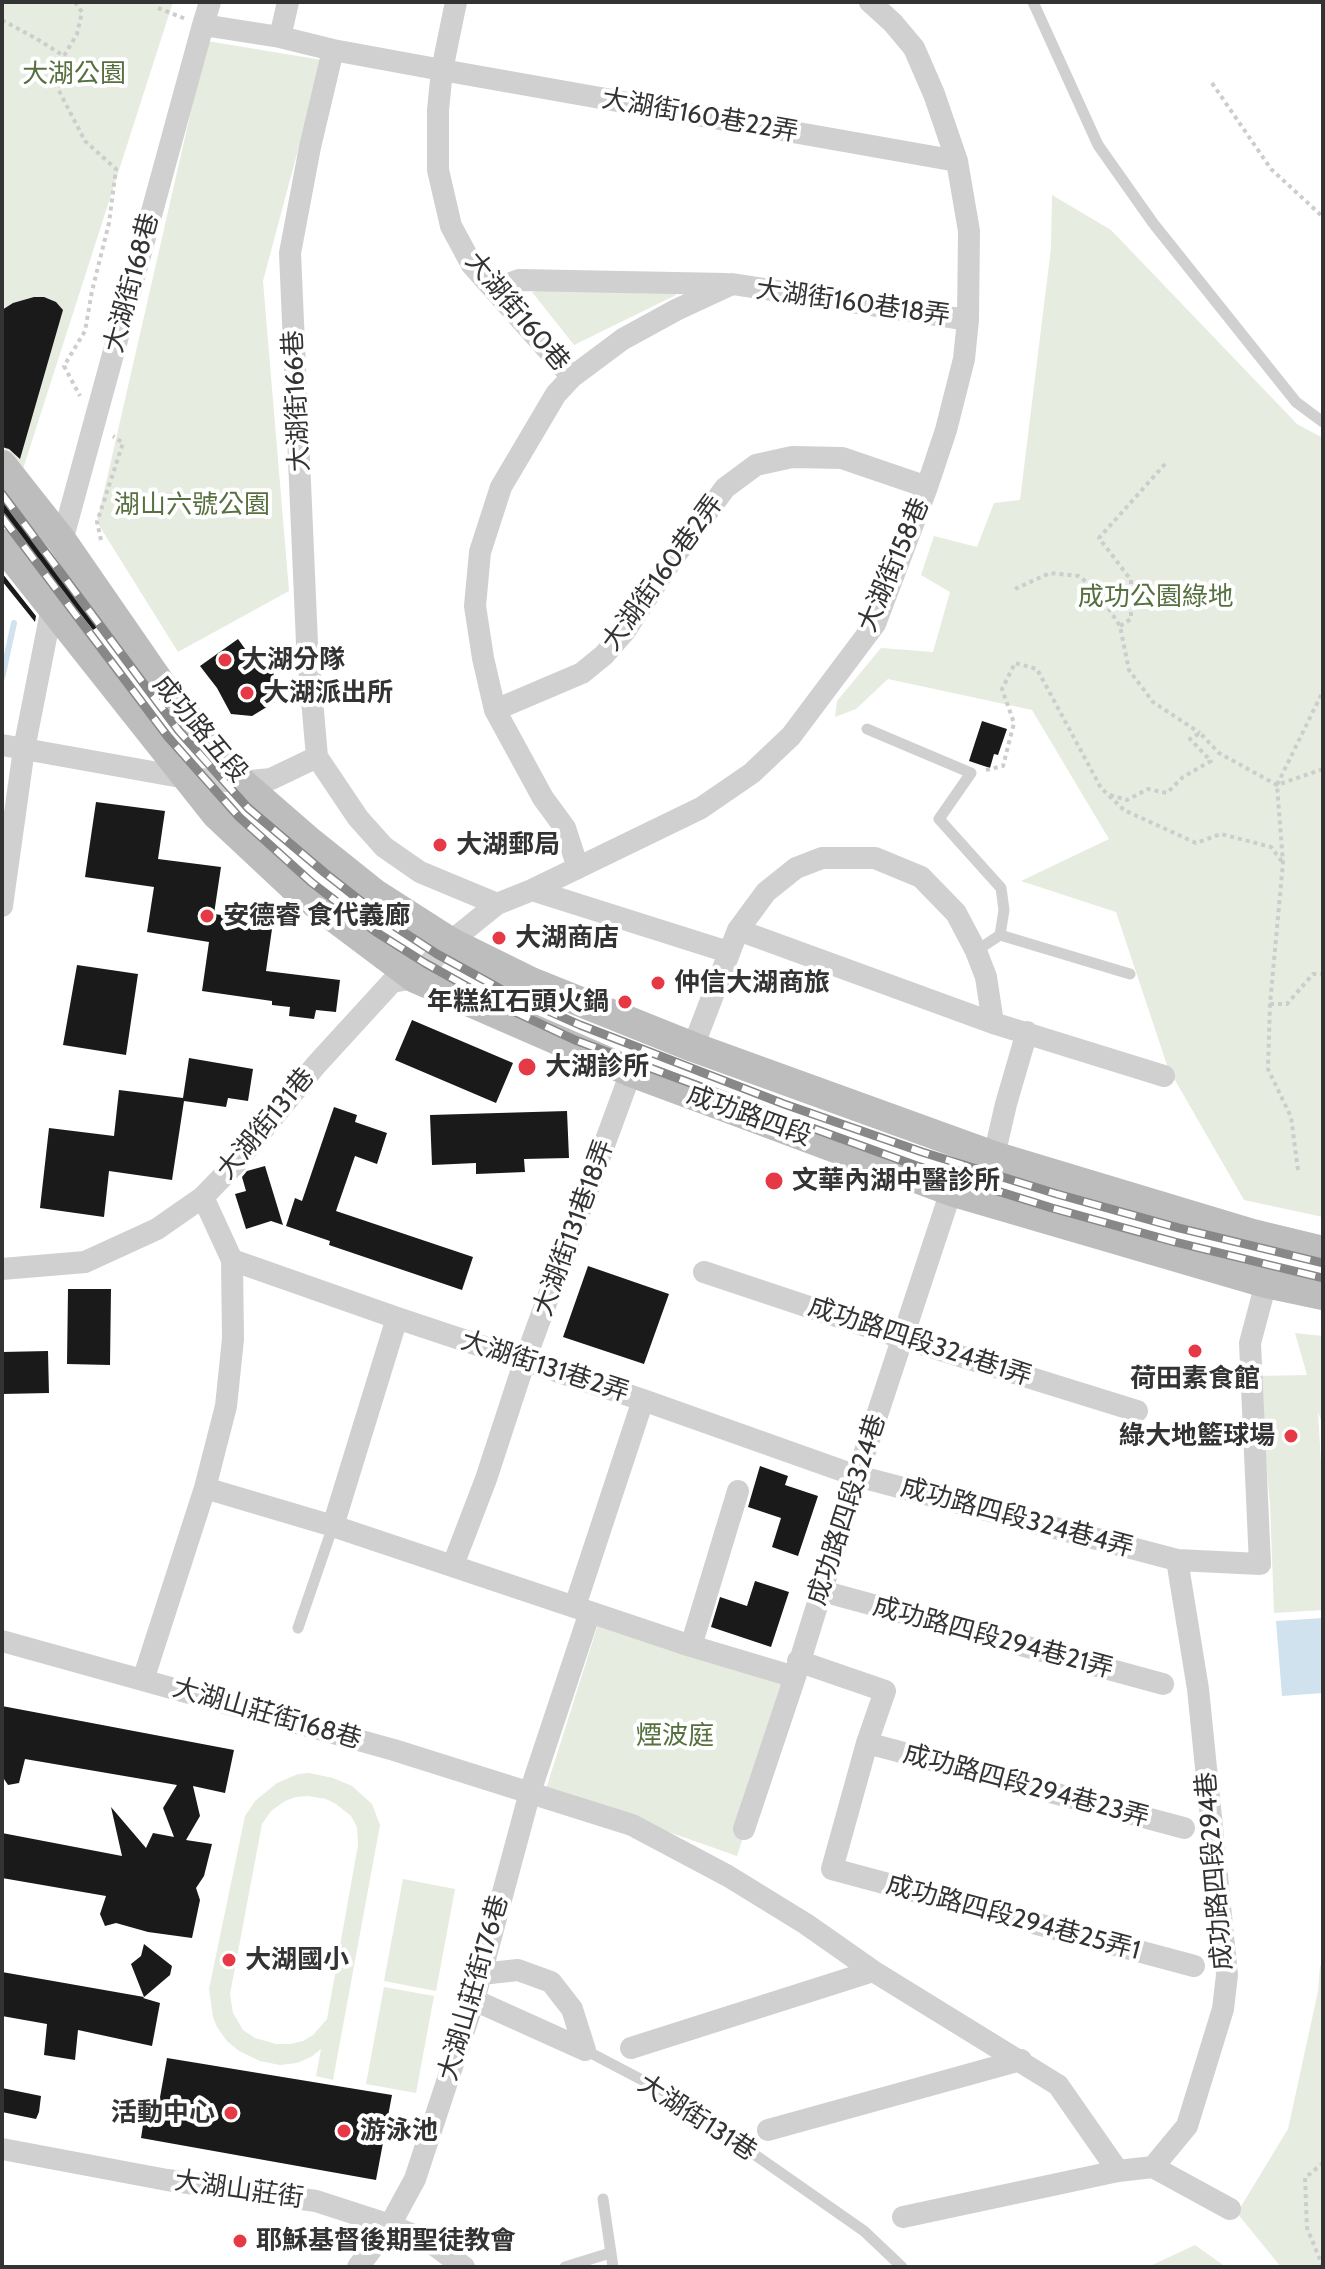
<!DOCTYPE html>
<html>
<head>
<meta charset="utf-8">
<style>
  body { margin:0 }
  #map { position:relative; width:1325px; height:2269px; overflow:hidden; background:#fff; font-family:Cabin,sans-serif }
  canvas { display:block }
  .frame { position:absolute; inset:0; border:4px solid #333; pointer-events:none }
</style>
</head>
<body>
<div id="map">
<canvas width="1325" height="2269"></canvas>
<div class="frame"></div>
</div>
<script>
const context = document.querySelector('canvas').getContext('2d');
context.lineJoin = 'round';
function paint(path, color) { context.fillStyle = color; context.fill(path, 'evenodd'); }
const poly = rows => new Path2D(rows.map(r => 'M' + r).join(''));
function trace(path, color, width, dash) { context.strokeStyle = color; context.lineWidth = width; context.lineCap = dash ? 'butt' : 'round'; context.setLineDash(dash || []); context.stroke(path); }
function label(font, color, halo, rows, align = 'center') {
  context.font = font + ' Cabin,"Noto Sans TC",sans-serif'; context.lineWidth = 8; context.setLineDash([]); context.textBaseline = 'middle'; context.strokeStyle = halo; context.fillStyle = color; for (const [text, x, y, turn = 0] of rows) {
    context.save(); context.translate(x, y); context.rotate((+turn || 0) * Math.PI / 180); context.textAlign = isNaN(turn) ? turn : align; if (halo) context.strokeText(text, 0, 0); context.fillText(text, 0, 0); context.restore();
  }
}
paint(poly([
  [2,2,173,2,22,472,2,446],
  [207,41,322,60,263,281,289,591,178,652,97,522],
  [1052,195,1111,230,1297,424,1323,438,1323,1217,1244,1200,1168,1068,1116,912,1021,881,1109,839,1032,710,888,679,856,709,835,717,837,701,881,648,933,652,950,592,921,575,934,536,977,547,994,503,1020,500,1051,248],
  [551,287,675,288,676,295,574,345,532,292],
  [1295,1333,1323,1336,1323,1426,1318,1412,1323,1497,1323,1610,1274,1613,1270,1503,1257,1376,1307,1375],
  [601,1615,795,1677,737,1856,546,1789],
  [309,1773,333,1778,352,1786,372,1804,380,1825,333,2080,316,2076,321,2049,311,2057,297,2063,280,2065,260,2061,239,2051,227,2041,217,2027,213,2017,209,1989,245,1816,255,1801,277,1783,298,1774],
  [308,1796,326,1799,336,1804,351,1816,357,1827,358,1845,327,2019,313,2035,303,2041,290,2044,276,2044,255,2038,243,2030,233,2013,230,1994,262,1824,271,1811,285,1801,296,1797],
  [403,1879,455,1889,436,1991,384,1981],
  [1320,1966,1323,1966,1323,2267,1281,2267,1237,2213,1288,2129,1318,1991],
  [384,1987,434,1996,416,2093,366,2084],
  [1195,2245,1226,2267,1148,2267]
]), '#e6ecdf');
paint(poly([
  [1323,1618,1323,1693,1282,1696,1276,1621]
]), '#cfe2ee');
trace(poly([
  [2,678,14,623]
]), '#cfe2ee', 6);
paint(poly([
  [34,297,44,297,56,302,63,310,20,459,9,449,2,447,2,310,13,303],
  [2,494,48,552,99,626,93,630,16,533,9,528,2,526],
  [2,573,36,616,35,622,2,581],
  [238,639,258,667,273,664,275,702,252,716,231,714,217,688,200,666],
  [982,721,1007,729,998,755,994,754,990,768,969,761],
  [96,802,165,811,158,859,221,867,214,914,273,922,266,971,340,980,336,1012,316,1010,314,1019,289,1016,290,1007,272,1005,272,1001,202,991,209,942,147,932,154,887,85,877],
  [77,965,138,974,126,1055,63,1045],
  [412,1020,513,1063,496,1103,395,1060],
  [189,1058,253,1069,248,1101,228,1098,226,1107,184,1101,172,1180,109,1171,104,1217,40,1208,49,1128,114,1136,119,1090,183,1098],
  [334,1107,357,1115,355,1122,387,1133,377,1164,355,1156,336,1211,473,1257,462,1290,329,1245,330,1241,286,1226,295,1198,302,1201],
  [567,1111,569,1158,524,1159,525,1172,476,1174,476,1163,432,1165,430,1115],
  [265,1166,283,1225,271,1221,246,1229,235,1194,246,1191,242,1177,247,1171],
  [588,1266,669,1294,644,1364,563,1337],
  [68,1289,111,1289,110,1365,67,1364],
  [48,1351,49,1393,2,1394,2,1352],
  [760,1466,788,1476,785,1485,818,1496,798,1556,772,1547,781,1518,748,1507],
  [755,1581,789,1592,771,1647,711,1627,720,1597,747,1606],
  [2,1706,234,1750,225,1793,193,1786,200,1816,186,1840,212,1844,204,1876,196,1888,200,1900,192,1938,148,1932,116,1923,105,1926,100,1914,106,1896,2,1878,2,1833,122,1856,111,1807,146,1848,153,1833,174,1837,163,1808,177,1785,25,1759,19,1783,8,1785,2,1776],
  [144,1944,172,1966,170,1975,143,1998,160,2003,152,2046,78,2030,75,2060,44,2055,47,2024,2,2016,2,1972,144,1997,131,1964,141,1956],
  [167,2058,392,2095,376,2180,141,2138,145,2112,157,2114],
  [2,2088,41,2096,39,2112,36,2119,2,2112]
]), '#1a1a1a');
trace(poly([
  [75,2,82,12,77,34,64,56,58,89,85,141,116,169,109,223,92,291,85,331,64,366,80,396],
  [989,2,993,2],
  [158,8,186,19],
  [2,20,37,39,64,56],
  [1212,83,1271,169,1323,217],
  [101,540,97,522,123,443,113,436],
  [1015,589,1050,573,1079,576,1097,591,1120,626,1129,670,1153,702,1200,733],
  [1120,626,1131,619,1131,580,1099,538,1165,464],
  [986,770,1003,766,1014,723,1002,689,1015,663,1037,669,1101,788,1124,810,1196,843,1221,834,1271,847,1283,863],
  [1110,795,1127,800,1148,789,1167,793,1183,777,1211,761,1190,739,1200,733,1219,753,1277,785,1323,769],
  [1270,1004,1287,1004,1313,974,1323,974],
  [1298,1170,1291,1117,1268,1069,1270,1004,1283,863,1277,785,1323,691],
  [1323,2267,1307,2228,1305,2178,1323,2163]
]), '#cdcdcd', 4, [4, 4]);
trace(poly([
  [1033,2,1098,145,1153,223,1296,402,1323,422],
  [867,729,971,773,939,819,1001,888,1004,910,1000,935],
  [976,951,1000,935,1130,974],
  [298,1628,333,1526],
  [585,2050,665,2092,864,2231,902,2267],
  [603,2199,613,2267],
  [565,2267,610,2253]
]), '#d0d0d0', 11);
trace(poly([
  [210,2,203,25,280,37,333,50,442,70,957,161],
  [456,2,442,70,438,110,438,170,451,226,472,265,572,377],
  [280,37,288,2],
  [495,289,519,280,726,284],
  [62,541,203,25],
  [495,710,582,673,604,655,625,631,671,561,725,488,756,465,792,457,842,458,927,487],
  [2,745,186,778,241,782,271,779,317,757,358,818,384,847,420,872,497,904],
  [317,757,307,643,290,253,310,147,333,50],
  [578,868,565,828,543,798,495,710,483,658,475,606,480,552,501,487,556,394,572,377,623,339,676,310,732,284,968,320],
  [532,890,728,952],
  [2,906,24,749,52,607],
  [738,930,993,1023,1164,1076],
  [693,1047,738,930,766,892,796,868,822,858,875,858,921,877,956,913,976,951,986,977,993,1023],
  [232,1260,397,1318,643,1400,857,1476,1177,1560,1260,1564,1250,1343,1266,1283],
  [2,1269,85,1262,157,1229,203,1197,234,1165,316,1065,392,982,415,978,450,942,497,904,532,890,701,808,752,773,791,736,875,624,927,487,946,430,964,359,968,320,969,231,957,161,934,94,914,48,893,23,870,2],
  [704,1272,902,1338,1137,1411],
  [205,1488,333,1526,691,1646,795,1677],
  [333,1526,397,1318],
  [453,1565,486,1479,525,1360,631,1072],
  [822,1591,1163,1684],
  [575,1606,643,1400],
  [2,1641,394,1750,632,1825,728,1876,806,1924,873,1971,1058,2085,1118,2171],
  [691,1646,738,1491],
  [798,1661,885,1691,867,1743,832,1869,1194,1966],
  [143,1680,205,1488,226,1406,233,1339,232,1260,203,1197],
  [867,1743,1184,1828],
  [744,1829,795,1677,857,1476,951,1191,994,1156,1006,1104,1027,1032],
  [481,1974,518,1970,551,1982,572,2009,585,2050],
  [474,2000,585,2050],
  [631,2048,873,1971],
  [768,2130,1021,2060],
  [2,2149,167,2180,316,2201,390,2225,430,2242,464,2267],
  [1153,2167,1230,2209],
  [903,2217,1118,2171,1153,2167,1187,2126,1223,2009,1227,1975,1198,1689,1177,1560],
  [358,2267,390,2225,415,2179,474,2000,530,1792,590,1612]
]), '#d0d0d0', 22);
trace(poly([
  [2,465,62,541,169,696,241,782,310,842,375,894,450,942,531,982,693,1047,994,1156,1253,1234,1323,1251],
  [2,544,216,814,295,888,415,978,631,1072,951,1191,1266,1283,1323,1295]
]), '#bdbdbd', 30);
const rail = poly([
  [2,494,179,731,248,808,325,873,385,920,437,954,508,993,580,1025,784,1104,922,1152,1057,1194,1179,1228,1323,1263],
  [2,517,168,737,239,817,311,882,376,932,425,963,500,1005,575,1040,779,1116,917,1166,1052,1208,1175,1242,1323,1278]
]);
trace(rail, '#888', 9);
trace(rail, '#fff', 6, [18]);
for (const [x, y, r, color] of [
  [225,660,8,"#e63946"],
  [247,693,8,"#e63946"],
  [440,845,8,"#e63946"],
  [207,916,8,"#e63946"],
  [499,938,8,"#e63946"],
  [658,983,8,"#e63946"],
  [625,1002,8,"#e63946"],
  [527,1067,10,"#e63946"],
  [774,1181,10,"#e63946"],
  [1195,1351,8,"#e63946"],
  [1291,1436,8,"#e63946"],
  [229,1960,8,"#e63946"],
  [231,2113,8,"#e63946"],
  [344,2131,8,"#e63946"],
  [240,2241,8,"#e63946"]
]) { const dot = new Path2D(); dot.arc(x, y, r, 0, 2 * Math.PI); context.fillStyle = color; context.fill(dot); trace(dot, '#fff', 3); }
label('26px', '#56703f', '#fff', [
  ["大湖公園",74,74],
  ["湖山六號公園",192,505],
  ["成功公園綠地",1156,597],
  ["煙波庭",675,1736]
]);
label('26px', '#333', '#fff', [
  ["大湖街160巷22弄",700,116,10],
  ["大湖街168巷",132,283,-75],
  ["大湖街160巷18弄",853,303,8],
  ["大湖街160巷",517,312,50],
  ["大湖街166巷",297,401,-93],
  ["大湖街158巷",894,565,-67],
  ["大湖街160巷2弄",663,573,-54],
  ["成功路五段",200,729,50],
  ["成功路四段",749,1116,20],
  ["大湖街131巷",266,1124,-50],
  ["大湖街131巷18弄",574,1228,-70],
  ["成功路四段324巷1弄",920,1342,18],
  ["大湖街131巷2弄",545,1367,18],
  ["成功路四段324巷",847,1510,-72],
  ["成功路四段324巷4弄",1017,1518,15],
  ["成功路四段294巷21弄",993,1638,15],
  ["大湖山莊街168巷",267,1714,16],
  ["成功路四段294巷23弄",1026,1786,15],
  ["成功路四段294巷",1215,1871,-95],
  ["成功路四段294巷25弄1",1013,1918,15],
  ["大湖山莊街176巷",474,1988,-74],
  ["大湖街131巷",697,2118,33],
  ["大湖山莊街",239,2190,8]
]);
label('bold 26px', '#333', '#fff', [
  ["大湖分隊",241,660],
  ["大湖派出所",263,693],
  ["大湖郵局",456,845],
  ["安德睿 食代義廊",223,916],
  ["大湖商店",515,938],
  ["仲信大湖商旅",674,983],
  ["年糕紅石頭火鍋",609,1002,"right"],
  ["大湖診所",545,1067],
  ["文華內湖中醫診所",792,1181],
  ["荷田素食館",1195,1379,"center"],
  ["綠大地籃球場",1275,1436,"right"],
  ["大湖國小",245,1960],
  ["活動中心",215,2113,"right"],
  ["游泳池",360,2131],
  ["耶穌基督後期聖徒教會",256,2241]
], 'left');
</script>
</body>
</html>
